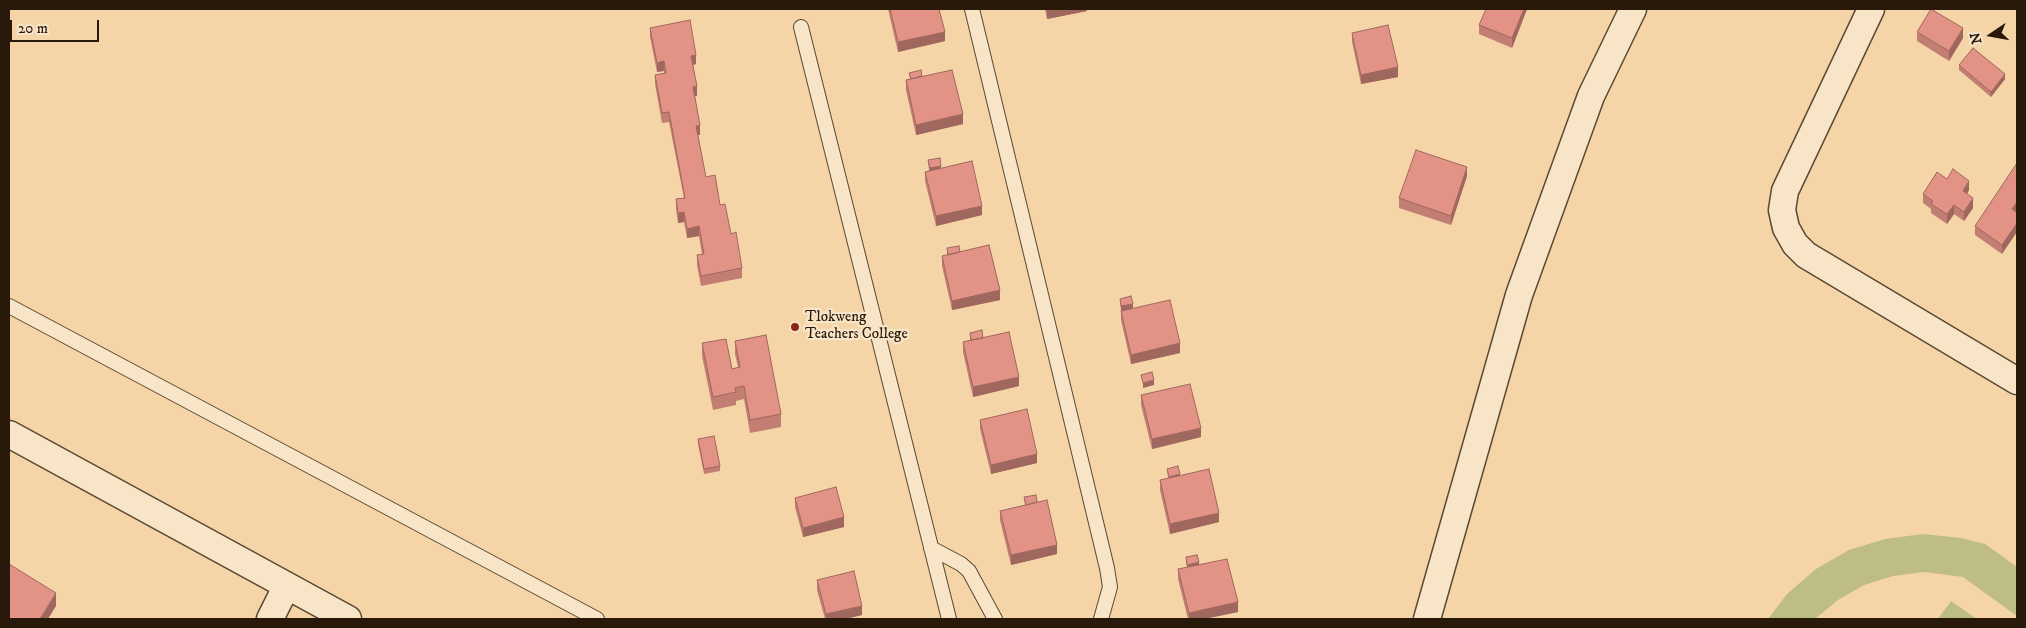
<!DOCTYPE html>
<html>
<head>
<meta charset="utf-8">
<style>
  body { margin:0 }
  #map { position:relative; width:2026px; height:628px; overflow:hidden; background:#f5d5a7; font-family:"IM FELL DW Pica",serif }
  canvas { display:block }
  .frame { position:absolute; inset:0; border:10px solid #28190b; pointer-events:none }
  .north { position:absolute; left:1966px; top:10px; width:50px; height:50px; -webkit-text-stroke:4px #f8e4c6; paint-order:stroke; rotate:258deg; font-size:14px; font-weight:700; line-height:20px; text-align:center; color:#28190b }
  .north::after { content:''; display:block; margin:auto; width:18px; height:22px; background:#28190b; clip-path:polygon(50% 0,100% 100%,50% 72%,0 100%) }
  .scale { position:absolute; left:10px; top:20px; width:89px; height:22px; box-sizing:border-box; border:2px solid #28190b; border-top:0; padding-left:6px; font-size:15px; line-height:18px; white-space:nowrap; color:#28190b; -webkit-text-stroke:4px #f8e4c6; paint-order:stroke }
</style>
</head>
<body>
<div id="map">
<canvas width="2026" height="628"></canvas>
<div class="frame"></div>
<div class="north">N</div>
<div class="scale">20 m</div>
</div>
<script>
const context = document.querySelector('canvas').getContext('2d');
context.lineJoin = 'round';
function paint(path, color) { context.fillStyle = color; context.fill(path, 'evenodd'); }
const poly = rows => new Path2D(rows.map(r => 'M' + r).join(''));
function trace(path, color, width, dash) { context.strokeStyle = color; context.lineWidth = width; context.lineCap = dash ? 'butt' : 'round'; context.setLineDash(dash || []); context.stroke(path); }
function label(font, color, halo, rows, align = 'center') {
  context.font = font + ' "IM FELL DW Pica",serif'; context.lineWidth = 4.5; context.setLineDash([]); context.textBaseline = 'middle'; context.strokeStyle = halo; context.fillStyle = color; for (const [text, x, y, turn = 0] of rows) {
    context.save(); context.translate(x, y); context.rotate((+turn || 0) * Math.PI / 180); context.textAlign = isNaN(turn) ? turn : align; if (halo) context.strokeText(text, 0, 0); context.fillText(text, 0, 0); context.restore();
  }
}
paint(poly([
  [1923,534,1961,538,1985,544,2017,567,2017,616,1963,577,1924,572,1893,576,1864,585,1838,600,1815,619,1768,619,1787,594,1816,569,1849,550,1885,539],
  [1951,601,1977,619,1938,619]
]), '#bebd85');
const lane = poly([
  [972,9,1107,568,1110,587,1101,619],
  [801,27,949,619],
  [9,306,597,619],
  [931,548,961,564,969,571,995,619]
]);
const street = poly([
  [1871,9,1785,191,1782,210,1786,228,1795,244,1806,255,2017,381],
  [9,434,348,619],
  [270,619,286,587],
  [1427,619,1519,295,1591,96,1633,9]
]);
trace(lane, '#5b4832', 16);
trace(street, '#5b4832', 29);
trace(lane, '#f8e4c6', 14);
trace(street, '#f8e4c6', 26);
paint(poly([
  [888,9,939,9,945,41,898,52],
  [1045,9,1087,9,1087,11,1047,19],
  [1527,9,1512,48,1479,34,1479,25],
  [650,28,696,64,693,65,697,96,695,96,700,135,698,135,706,177,720,205,731,234,742,268,742,278,701,286,697,265,697,255,702,255,699,236,687,238,684,222,678,223,676,209,676,199,684,198,669,122,662,123,655,84,655,75,664,73,664,71,657,72,650,37],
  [1917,32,1963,38,1949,61,1917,41],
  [1352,33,1398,77,1361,84,1352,42],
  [1959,65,2005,79,1991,97,1959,70],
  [909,73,922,76,963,124,916,135,906,90,906,80,910,79],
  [928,160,941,168,982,215,936,226,925,181,925,172,929,171],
  [2017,163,2017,212,2002,254,1975,235,1975,226],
  [1467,176,1451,225,1399,208,1399,198],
  [1947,179,1969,190,1967,194,1973,208,1964,221,1954,214,1947,224,1931,213,1931,209,1923,203,1923,194],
  [947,248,960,252,1000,300,952,310,942,266,942,256,947,255],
  [1120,299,1133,308,1180,353,1131,364,1121,320,1121,311],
  [970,333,983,338,1019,386,973,397,963,352,963,342,970,340],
  [735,341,781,414,781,427,750,433,744,399,736,401,736,405,713,410,702,356,702,343,732,369,738,367,735,354],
  [1141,395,1201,437,1152,449,1141,405],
  [980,420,1037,463,991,474,980,429],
  [698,439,720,466,720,471,704,474,698,444],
  [1167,469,1180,476,1219,522,1170,534,1160,490,1160,480,1168,478],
  [1024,497,1037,502,1057,554,1011,565,1000,520,1000,511,1025,505],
  [795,498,844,527,803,537,795,507],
  [1186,557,1199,565,1238,612,1204,619,1188,619,1178,579,1178,569,1187,568],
  [817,580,862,615,845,619,825,619,817,590]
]), '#c37e73');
paint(poly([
  [1047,9,1087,9,1087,11,1047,19],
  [1524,9,1527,9,1512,48,1512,38],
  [1963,28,1963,38,1949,61,1949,51],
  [945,32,945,41,898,52,898,42],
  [696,55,696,64,691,65,691,56],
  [664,61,664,71,657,72,657,63],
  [1398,67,1398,77,1361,84,1361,75],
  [2005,74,2005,79,1991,97,1991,92],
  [697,86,697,96,693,96,693,87],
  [963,114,963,124,916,135,916,125],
  [700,125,700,135,696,135,696,126],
  [941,166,941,170,930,173,930,168],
  [1467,167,1467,176,1451,225,1451,216],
  [1969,181,1969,190,1963,201,1963,191],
  [1973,198,1973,208,1964,221,1964,212],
  [2017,202,2017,212,2012,219,2012,209],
  [1954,205,1954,214,1947,224,1947,214],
  [982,206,982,215,936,226,936,216],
  [684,212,684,222,678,223,678,213],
  [2017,223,2017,232,2002,254,2002,245],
  [699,226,699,236,687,238,687,229],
  [1000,290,1000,300,952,310,952,301],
  [1133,304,1133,309,1121,311,1121,306],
  [1180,343,1180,353,1131,364,1131,355],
  [1019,377,1019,386,973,397,973,387],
  [1154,380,1154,385,1143,388,1143,383],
  [1201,428,1201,437,1152,449,1152,439],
  [1037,454,1037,463,991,474,991,465],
  [1180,474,1180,479,1169,482,1169,477],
  [1219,513,1219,522,1170,534,1170,524],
  [844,517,844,527,803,537,803,528],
  [1057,545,1057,554,1011,565,1011,555],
  [1199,562,1199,567,1187,570,1187,565],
  [56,593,56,606,48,619,40,619],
  [1238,602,1238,612,1204,619,1189,619,1189,613],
  [862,606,862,615,845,619,826,619,826,614]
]), '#9f675e');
const building = poly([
  [890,9,939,9,945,32,898,42,890,9],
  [1486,9,1524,9,1512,38,1479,25,1486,9],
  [1931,9,1963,28,1949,51,1917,32,1931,9],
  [690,20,696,55,691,56,697,86,693,87,700,125,696,126,706,177,715,175,720,205,725,204,731,234,736,232,742,268,701,276,697,255,704,254,699,226,687,229,684,212,678,213,676,199,685,198,669,112,662,113,655,75,666,73,664,61,657,63,650,28,690,20],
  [1388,25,1398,67,1361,75,1352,33,1388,25],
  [1973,48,2005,74,1991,92,1959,65,1973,48],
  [921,70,922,76,911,79,909,73,921,70],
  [952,70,963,114,916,125,906,80,952,70],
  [1416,150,1467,167,1451,216,1399,198,1416,150],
  [940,158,941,166,930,168,928,160,940,158],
  [972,161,982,206,936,216,925,172,972,161],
  [2017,163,2017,202,2012,209,2017,213,2017,223,2002,245,1975,226,2017,163],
  [1953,169,1969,181,1963,191,1973,198,1964,212,1954,205,1947,214,1931,204,1933,201,1923,194,1937,172,1947,179,1953,169],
  [989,245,1000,290,952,301,942,256,989,245],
  [959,246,960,252,948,255,947,248,959,246],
  [1131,296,1133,304,1121,306,1120,299,1131,296],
  [1170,300,1180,343,1131,355,1121,311,1170,300],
  [982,330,983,338,971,340,970,333,982,330],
  [1009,332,1019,377,973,387,963,342,1009,332],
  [766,335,781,414,750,420,744,386,735,388,736,392,713,397,702,343,726,339,732,369,740,367,735,341,766,335],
  [1152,372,1154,380,1143,383,1141,375,1152,372],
  [1190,384,1201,428,1152,439,1141,395,1190,384],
  [1027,409,1037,454,991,465,980,420,1027,409],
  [714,436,720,466,704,469,698,439,714,436],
  [1178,466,1180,474,1169,477,1167,469,1178,466],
  [1209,469,1219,513,1170,524,1160,480,1209,469],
  [836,487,844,517,803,528,795,498,836,487],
  [1036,495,1037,502,1026,505,1024,497,1036,495],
  [1047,500,1057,545,1011,555,1000,511,1047,500],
  [1197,555,1199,562,1187,565,1186,557,1197,555],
  [1227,559,1238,602,1189,613,1178,569,1227,559],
  [9,564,56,593,40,619,9,619,9,564],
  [854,571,862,606,826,614,817,580,854,571]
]);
paint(building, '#e39386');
trace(building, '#9f675e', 1);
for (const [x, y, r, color] of [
  [795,327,5,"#8f2418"]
]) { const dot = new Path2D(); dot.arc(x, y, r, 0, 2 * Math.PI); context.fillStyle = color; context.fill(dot); trace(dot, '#f8e4c6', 2); }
label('15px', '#28190b', '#f8e4c6', [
  ["Tlokweng",805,318],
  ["Teachers College",805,335]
], 'left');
</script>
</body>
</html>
